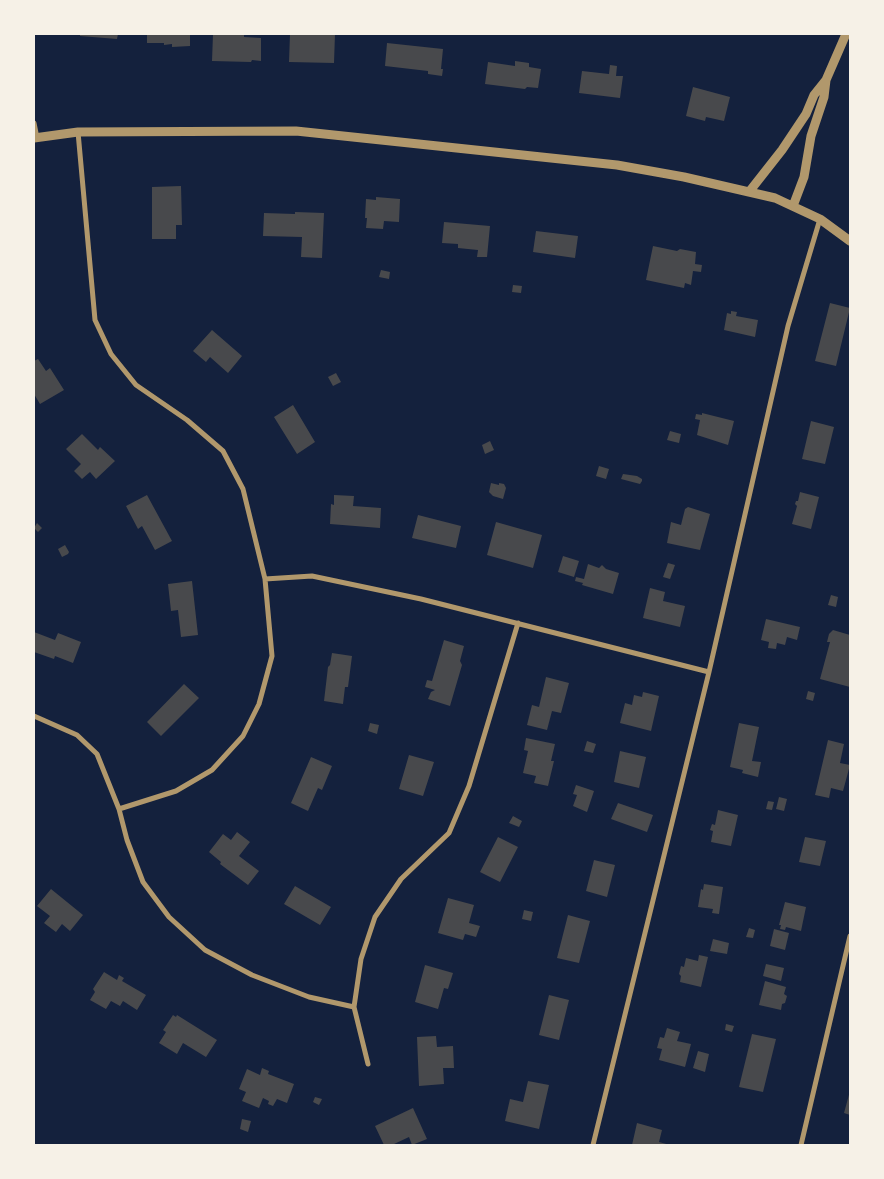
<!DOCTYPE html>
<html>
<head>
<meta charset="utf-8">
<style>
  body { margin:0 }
  #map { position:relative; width:884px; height:1179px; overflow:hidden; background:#14213d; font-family:"Asap Condensed",sans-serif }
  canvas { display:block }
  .frame { position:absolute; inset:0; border:35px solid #f6f1e7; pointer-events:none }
</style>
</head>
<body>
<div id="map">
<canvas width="884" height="1179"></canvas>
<div class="frame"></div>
</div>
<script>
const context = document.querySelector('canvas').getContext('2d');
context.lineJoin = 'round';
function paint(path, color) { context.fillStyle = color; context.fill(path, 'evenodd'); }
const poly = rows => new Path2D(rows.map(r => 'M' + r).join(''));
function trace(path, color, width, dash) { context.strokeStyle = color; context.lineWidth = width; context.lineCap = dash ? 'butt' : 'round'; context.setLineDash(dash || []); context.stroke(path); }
paint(poly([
  [80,34,118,34,117,39,80,36],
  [147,34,190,34,190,46,172,47,172,44,164,45,164,43,147,43],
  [213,34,244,34,244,37,261,38,261,61,252,60,251,62,212,61],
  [290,34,335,34,334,63,289,62],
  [387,43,443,49,441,69,443,69,442,76,428,74,428,71,385,66],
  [515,61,529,63,529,67,541,69,538,88,527,87,525,89,485,84,488,62,515,66],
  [610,65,617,66,616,76,623,76,620,98,579,93,582,71,609,74],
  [693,87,730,97,724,121,706,117,705,121,686,116],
  [181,186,182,225,176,225,176,239,152,239,152,187],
  [376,197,400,199,399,222,384,221,383,229,366,228,367,218,365,218,366,199,376,200],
  [295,212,324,213,322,258,301,257,302,237,263,236,264,213,295,214],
  [444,222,490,226,487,257,477,257,478,250,458,248,458,244,442,243],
  [536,231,578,236,575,258,533,252],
  [653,246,677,251,680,249,696,252,695,264,702,265,701,272,693,271,691,285,685,283,684,288,646,280],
  [381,270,390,272,389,279,379,277],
  [513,285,522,286,521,293,512,292],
  [830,303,850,308,836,366,815,361],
  [731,311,737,312,736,316,758,320,755,337,724,330,727,313,731,314],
  [212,330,242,356,228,373,210,357,206,362,193,351],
  [38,359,46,371,50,368,64,390,40,404,34,394,34,361],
  [336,373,341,382,333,386,328,377],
  [293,405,315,442,297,454,274,417],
  [702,413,734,421,728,445,697,435,700,420,695,419,696,414,702,415],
  [811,421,834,427,825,464,802,459],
  [670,431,681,434,679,443,667,440],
  [82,434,98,450,100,447,115,461,96,479,90,472,82,479,74,471,81,464,66,449],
  [490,441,494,450,485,454,482,445],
  [599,466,609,469,606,479,596,476],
  [623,474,637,476,642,479,642,481,640,484,621,479],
  [491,483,499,485,499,483,504,484,506,488,503,499,493,496,489,492],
  [800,492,819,497,811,529,792,524,797,506,795,504,796,501,798,501],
  [147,495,172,541,155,550,142,526,138,529,126,506],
  [334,495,354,496,353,506,381,508,380,528,330,524,331,504,334,505],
  [688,507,710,514,700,550,667,543,671,522,681,525,685,509],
  [418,515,461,526,456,548,412,538],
  [496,522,542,535,533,568,487,555],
  [37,523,42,528,38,532,34,528],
  [65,545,69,552,68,554,62,557,58,549],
  [563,556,579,561,574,577,558,572],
  [668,563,675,565,670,579,663,577],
  [588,564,599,568,602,565,606,569,619,573,613,594,582,585,583,583,575,581,576,577,584,579],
  [192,581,198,635,181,637,178,610,171,611,168,584],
  [650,588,665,592,663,601,685,606,680,627,643,618],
  [831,595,838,597,836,607,828,605],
  [766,619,800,627,797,640,787,637,785,645,777,643,776,649,768,648,769,642,761,640],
  [833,630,850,635,850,687,820,679,830,642,827,642,829,634],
  [34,632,55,640,58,633,81,642,73,663,55,656,54,659,34,652],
  [444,640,464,646,460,661,462,665,450,706,428,699,431,692,435,690,425,687,427,680,432,681],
  [332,653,352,656,348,687,345,687,343,704,324,701,328,667,330,665],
  [546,677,569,683,561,713,552,711,547,730,527,725,532,705,539,707],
  [184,684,199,698,161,736,147,722],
  [808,691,815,693,813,701,806,699],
  [643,692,659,696,651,731,620,723,625,703,632,705,634,695,642,697],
  [370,723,379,725,377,734,368,731],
  [739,723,759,727,752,761,761,762,758,777,742,773,743,770,730,767],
  [526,738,555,744,551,761,554,761,548,786,534,783,536,776,523,773,528,751,524,750],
  [828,740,844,744,840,763,850,765,843,791,831,788,829,798,815,795],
  [587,741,596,744,593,753,584,751],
  [620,751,646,757,639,788,614,782],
  [409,755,434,762,423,796,399,789],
  [311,757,332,766,322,790,318,788,308,811,291,803],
  [576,785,594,791,587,812,573,806,577,795,573,794],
  [779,797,787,799,784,811,776,809],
  [768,801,774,802,772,810,766,809],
  [618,803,653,815,647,832,611,819],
  [718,810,738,815,731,846,711,842,713,831,710,830,712,824,715,825],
  [513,816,522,821,519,827,509,823],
  [237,832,250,842,239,856,259,871,248,885,220,864,221,862,209,852,223,834,231,840],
  [498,837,518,847,500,882,480,872],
  [805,837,826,841,820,866,799,862],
  [594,860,615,865,607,897,586,891],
  [704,884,723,887,719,914,712,913,713,909,698,907,701,889,703,890],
  [295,886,331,907,320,925,284,904],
  [51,889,83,915,70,931,62,924,56,932,44,923,50,916,37,906],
  [448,898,474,905,469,923,480,926,476,937,465,934,463,940,438,933],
  [785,902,806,907,801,931,786,927,785,930,780,929,781,925,779,925],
  [524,910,533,912,531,921,522,919],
  [568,915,590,921,579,963,557,958],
  [749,928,755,930,753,938,746,937],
  [774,929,789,933,785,950,770,946],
  [713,939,729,943,727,954,710,951],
  [699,955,708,957,701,987,680,982,681,976,679,974,681,966,684,967,686,958,698,961],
  [766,964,784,968,781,981,763,976],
  [425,965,453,973,448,989,444,988,438,1009,415,1002],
  [104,972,117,980,119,975,124,978,122,981,146,995,137,1010,123,1001,120,1006,111,1001,106,1009,90,1000,95,992,93,989],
  [765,981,786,987,784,994,787,996,785,1003,782,1004,781,1010,759,1005],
  [549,995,569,1000,559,1040,539,1035],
  [173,1015,176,1017,177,1015,217,1040,206,1057,183,1043,177,1054,159,1043,166,1032,163,1030],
  [726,1024,734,1026,732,1032,725,1030],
  [667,1028,680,1032,677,1041,691,1044,685,1067,659,1060,662,1049,657,1048,660,1037,664,1038],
  [752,1034,776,1039,763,1092,739,1087],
  [436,1036,437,1047,453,1046,454,1068,443,1068,444,1084,419,1086,417,1037],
  [698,1051,709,1054,705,1072,693,1068],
  [262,1068,269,1071,268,1074,294,1084,287,1103,277,1099,273,1106,268,1104,269,1101,263,1098,259,1108,242,1101,246,1092,239,1089,247,1069,260,1075],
  [528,1081,549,1085,539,1129,505,1121,510,1099,523,1102],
  [850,1091,850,1115,844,1113],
  [315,1097,322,1099,319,1105,313,1102],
  [413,1108,427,1139,412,1145,409,1137,392,1145,384,1145,375,1126],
  [242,1119,251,1121,248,1132,240,1129],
  [637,1123,662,1130,659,1142,670,1145,632,1145]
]), '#48494c');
trace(poly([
  [34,123,37,138],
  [78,132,95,320,111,354,136,385,187,420,223,451,243,489,265,579,272,656,259,704,243,736,212,770,176,791,119,809],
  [265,579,312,576,421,599,709,672],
  [34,716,77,735,97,754,119,809,127,840,143,882,169,917,205,950,252,975,309,997,354,1007],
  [368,1064,354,1007,361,959,375,917,401,879,449,833,469,786,518,623],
  [593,1145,709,672,788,326,820,219],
  [801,1145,850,936]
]), '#b1986c', 5);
trace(poly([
  [34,138,78,132,296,131,617,165,684,177,775,198,820,219,850,241],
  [749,192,782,150,806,114,814,95,826,80],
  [793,206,804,177,811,136,824,97,826,80,846,34]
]), '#b1986c', 9);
</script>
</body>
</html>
